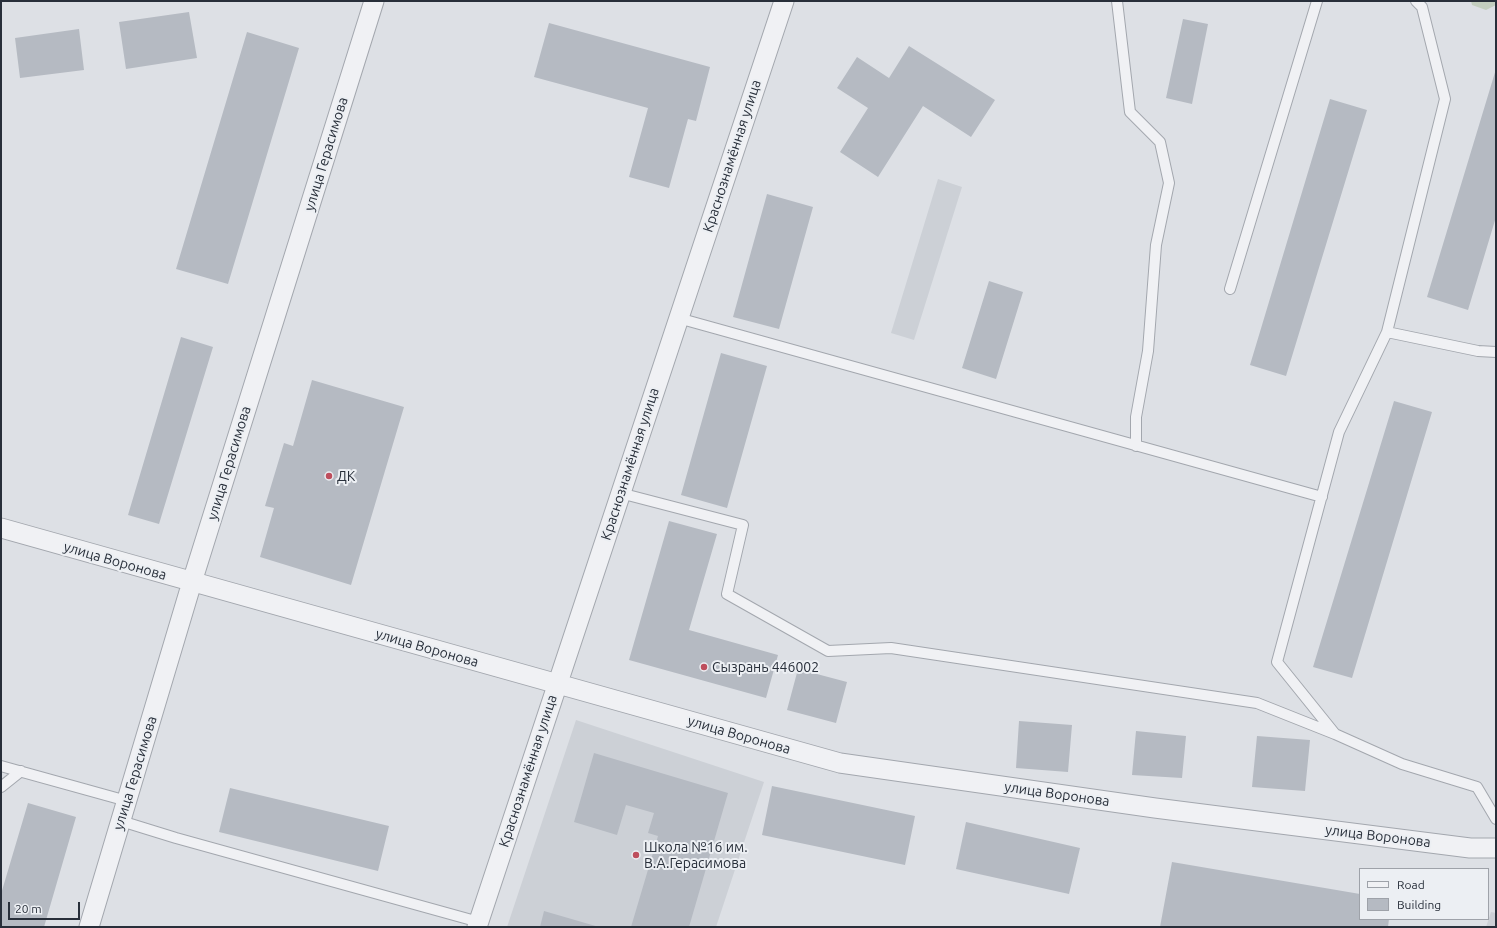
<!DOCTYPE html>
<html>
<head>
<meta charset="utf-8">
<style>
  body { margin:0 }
  #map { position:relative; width:1497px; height:928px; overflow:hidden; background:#dde0e5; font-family:Ubuntu,sans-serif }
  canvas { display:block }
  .frame { position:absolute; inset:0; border:2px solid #282f3a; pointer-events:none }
  .legend { position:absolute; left:1359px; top:868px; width:130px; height:52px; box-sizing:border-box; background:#eceff3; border:1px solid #9ea2a9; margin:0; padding:5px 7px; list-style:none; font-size:12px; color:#282f3a }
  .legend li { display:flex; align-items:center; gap:8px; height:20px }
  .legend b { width:20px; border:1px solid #9ea2a9 }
  .scale { position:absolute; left:8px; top:902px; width:72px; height:18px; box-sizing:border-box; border:2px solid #282f3a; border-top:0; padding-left:5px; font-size:12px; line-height:14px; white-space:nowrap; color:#282f3a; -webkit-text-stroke:3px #eceff3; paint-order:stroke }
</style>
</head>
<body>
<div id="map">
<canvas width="1497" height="928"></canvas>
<div class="frame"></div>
<ul class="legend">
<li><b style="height:5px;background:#f0f1f4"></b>Road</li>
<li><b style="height:11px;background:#b5bac2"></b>Building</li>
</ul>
<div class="scale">20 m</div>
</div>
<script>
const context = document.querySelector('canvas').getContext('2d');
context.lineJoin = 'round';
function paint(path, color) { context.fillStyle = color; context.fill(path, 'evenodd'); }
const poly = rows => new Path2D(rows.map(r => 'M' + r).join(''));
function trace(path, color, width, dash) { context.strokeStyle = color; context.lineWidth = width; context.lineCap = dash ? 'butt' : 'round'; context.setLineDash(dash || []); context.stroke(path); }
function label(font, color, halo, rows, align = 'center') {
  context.font = font + ' Ubuntu,sans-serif'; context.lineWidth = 4; context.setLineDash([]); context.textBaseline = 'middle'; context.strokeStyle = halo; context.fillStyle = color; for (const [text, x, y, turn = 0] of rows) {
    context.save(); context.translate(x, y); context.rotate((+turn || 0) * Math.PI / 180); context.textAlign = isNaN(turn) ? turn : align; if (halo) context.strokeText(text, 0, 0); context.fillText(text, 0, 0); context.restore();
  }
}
paint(poly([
  [938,179,962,187,914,340,891,333],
  [576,720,764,782,716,927,507,927],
  [1491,912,1496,913,1496,927,1486,927]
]), '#ccd0d6');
paint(poly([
  [1471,1,1496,1,1496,5,1486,10,1472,5]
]), '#c3cebf');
paint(poly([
  [189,12,197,58,126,69,119,22],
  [1183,19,1208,24,1192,104,1166,98],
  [549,23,710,67,696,121,688,119,669,188,629,177,648,108,534,77],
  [79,29,84,70,20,78,15,38],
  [247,32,299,48,228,284,176,269],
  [909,46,995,100,971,137,923,106,878,177,840,152,868,108,837,88,857,57,889,78],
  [1496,69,1496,217,1468,310,1427,297],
  [1330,99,1367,110,1286,376,1250,365],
  [767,194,813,207,779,329,733,317],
  [989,281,1023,292,996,379,962,368],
  [181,337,213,347,159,524,128,515],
  [721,353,767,366,727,508,681,495],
  [312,380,404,407,351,585,260,557,274,508,265,506,284,443,293,446],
  [1394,401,1432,412,1352,678,1313,667],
  [669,521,717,534,689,630,778,655,766,698,629,660],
  [798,669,847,682,836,723,787,710],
  [1019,721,1072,725,1068,772,1016,768],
  [1136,731,1186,736,1182,778,1132,775],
  [1257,736,1310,740,1305,791,1252,787],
  [594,753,728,793,689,927,631,927,658,836,648,833,654,813,626,805,617,835,574,822],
  [772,786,915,816,905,865,762,835],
  [230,788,389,826,378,871,219,832],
  [28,803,76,817,44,927,1,927,1,894],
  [966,822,1080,848,1069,894,956,869],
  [1172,862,1360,894,1360,919,1389,919,1388,927,1160,927],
  [544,911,599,927,540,927]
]), '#b5bac2');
const service = poly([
  [1117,1,1130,112,1160,142,1169,183,1156,245,1148,351,1136,417,1136,446],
  [1230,289,1317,1],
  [678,318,1322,497],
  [1387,332,1445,99,1422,7,1416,1],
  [1496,352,1478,351,1387,332,1339,432,1277,662,1335,734,1402,764,1477,787,1496,819],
  [620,493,743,525,727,594,828,651,891,648,1257,703,1335,734],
  [1,766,127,801],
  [1,787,21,771],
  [121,821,176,838,479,922]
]);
const minor = poly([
  [1,528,840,763,1155,808,1470,848,1496,848],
  [89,927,192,582,374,1],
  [477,927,784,1]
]);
trace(service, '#a3a7ae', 12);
trace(minor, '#a3a7ae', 21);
trace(service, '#f0f1f4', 10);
trace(minor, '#f0f1f4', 19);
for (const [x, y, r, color] of [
  [329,476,4,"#be4e5d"],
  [704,667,4,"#be4e5d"],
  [636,855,4,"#be4e5d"]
]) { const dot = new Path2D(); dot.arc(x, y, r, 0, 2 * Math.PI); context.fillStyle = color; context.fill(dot); trace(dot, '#eceff3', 1.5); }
label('14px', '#282f3a', '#eceff3', [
  ["улица Герасимова",326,154,-73],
  ["Краснознамённая улица",732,156,-72],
  ["улица Герасимова",229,463,-73],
  ["Краснознамённая улица",630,464,-72],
  ["улица Воронова",115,561,16],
  ["улица Воронова",427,648,16],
  ["улица Воронова",739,735,16],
  ["Краснознамённая улица",528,771,-72],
  ["улица Герасимова",135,773,-73],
  ["улица Воронова",1057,794,8],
  ["улица Воронова",1378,836,7]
]);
label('14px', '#282f3a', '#eceff3', [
  ["ДК",337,476],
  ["Сызрань 446002",712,667],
  ["Школа №16 им.",644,847],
  ["В.А.Герасимова",644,863]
], 'left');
</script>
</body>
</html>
